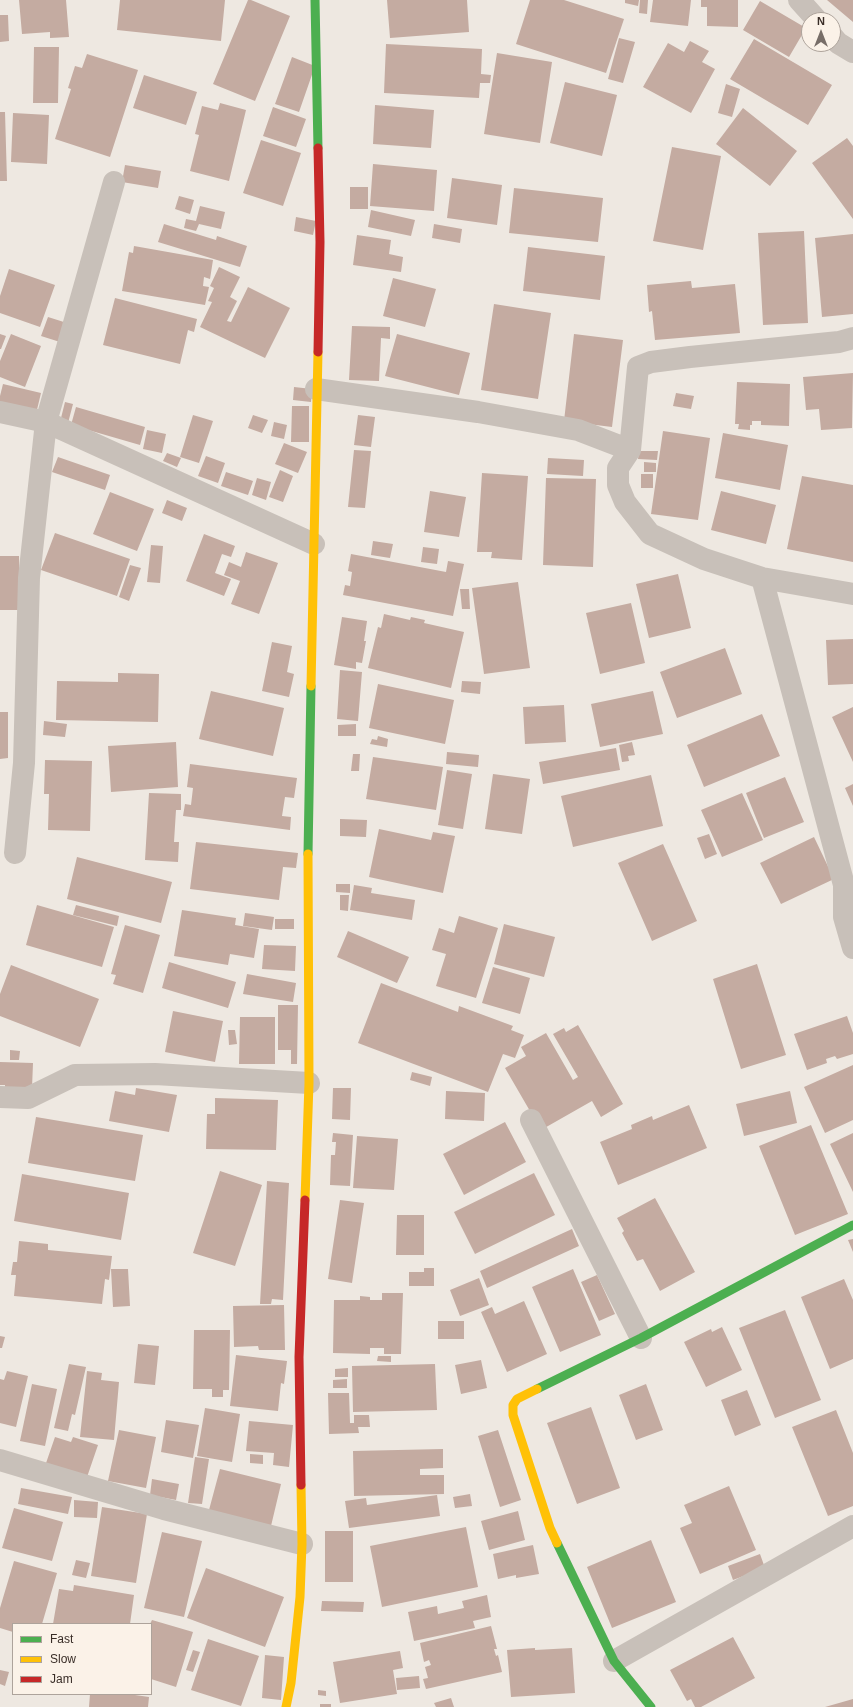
<!DOCTYPE html>
<html>
<head>
<meta charset="utf-8">
<style>
  body { margin:0 }
  #map { position:relative; width:853px; height:1707px; overflow:hidden; background:#eee8e1; font-family:Arial,sans-serif }
  canvas { display:block }
  .legend { position:absolute; left:12px; top:1623px; width:140px; height:72px; box-sizing:border-box; background:#fbf2e8; border:1px solid #ada39b; margin:0; padding:5px 7px; list-style:none; font-size:12px; color:#392d27 }
  .legend li { display:flex; align-items:center; gap:8px; height:20px }
  .legend b { width:20px; border:1px solid #ada39b }
  .north { position:absolute; left:801px; top:12px; width:40px; height:40px; box-sizing:border-box; background:#fbf2e8; border:1px solid #ada39b; border-radius:50%; rotate:0deg; font-size:11px; font-weight:700; line-height:16px; text-align:center; color:#392d27 }
  .north::after { content:''; display:block; margin:auto; width:14px; height:18px; background:#786e68; clip-path:polygon(50% 0,100% 100%,50% 72%,0 100%) }
</style>
</head>
<body>
<div id="map">
<canvas width="853" height="1707"></canvas>
<ul class="legend">
<li><b style="height:5px;background:#4caf50"></b>Fast</li>
<li><b style="height:5px;background:#ffc107"></b>Slow</li>
<li><b style="height:5px;background:#c62828"></b>Jam</li>
</ul>
<div class="north">N</div>
</div>
<script>
const context = document.querySelector('canvas').getContext('2d');
context.lineJoin = 'round';
function paint(path, color) { context.fillStyle = color; context.fill(path, 'evenodd'); }
const poly = rows => new Path2D(rows.map(r => 'M' + r).join(''));
function trace(path, color, width, dash) { context.strokeStyle = color; context.lineWidth = width; context.lineCap = dash ? 'butt' : 'round'; context.setLineDash(dash || []); context.stroke(path); }
paint(poly([
  [19,0,66,0,69,37,50,38,50,32,22,34],
  [120,0,225,0,221,41,117,30],
  [248,0,251,0,290,16,255,101,213,84],
  [387,0,467,0,469,32,390,38],
  [530,0,564,0,624,19,606,73,516,44],
  [625,0,639,0,638,6,625,3],
  [640,0,648,0,647,14,639,13],
  [653,0,691,0,688,26,650,22],
  [701,0,738,0,738,27,707,26,707,7,701,7],
  [827,0,853,0,853,22],
  [760,1,806,28,789,57,743,30],
  [0,15,8,15,9,41,0,42],
  [619,38,635,42,623,83,608,79],
  [754,39,832,85,808,125,730,79],
  [690,41,709,51,702,62,715,69,691,113,643,87,668,43,684,52],
  [386,44,482,49,481,74,491,75,490,83,480,83,479,98,384,93],
  [34,47,59,47,58,103,33,103],
  [497,53,552,62,540,143,484,134],
  [87,54,138,70,110,157,55,139,71,89,68,88,75,66,82,68],
  [292,57,315,66,299,112,275,104],
  [144,75,197,92,186,125,133,108],
  [565,82,617,95,602,156,550,143],
  [726,84,740,89,732,117,718,113],
  [220,103,246,110,229,181,190,171,199,135,195,134,202,106,218,110],
  [375,105,434,110,431,148,373,144],
  [273,107,306,119,296,147,263,136],
  [743,108,797,151,770,186,716,144],
  [0,112,5,112,7,181,0,181],
  [13,113,49,115,47,164,11,162],
  [847,138,853,146,853,219,812,163],
  [261,140,301,153,283,206,243,193],
  [672,147,721,156,703,250,653,241],
  [373,164,437,170,434,211,370,206],
  [125,165,161,171,158,188,122,182],
  [452,178,502,185,497,225,447,218],
  [350,187,368,187,368,209,350,209],
  [514,188,603,198,598,242,509,233],
  [179,196,194,200,190,214,175,209],
  [200,206,225,212,221,229,199,224,196,231,184,228,186,219,196,221],
  [371,210,415,220,411,236,368,227],
  [296,217,316,221,313,235,294,231],
  [164,224,216,240,217,236,247,246,240,267,158,242],
  [434,224,462,229,460,243,432,238],
  [804,231,808,323,763,325,758,233],
  [853,234,853,314,822,317,815,238],
  [357,235,391,240,389,254,403,257,401,272,353,265],
  [134,246,213,260,210,279,204,277,203,286,209,287,205,305,122,291,129,252,133,253],
  [528,247,605,256,600,300,523,291],
  [219,267,240,277,230,297,237,301,227,321,231,322,248,287,290,308,265,358,200,327,212,302,208,301,214,288,210,286],
  [9,269,55,285,40,327,0,313,0,296],
  [393,278,436,289,425,327,383,316],
  [691,281,692,288,735,284,740,333,655,340,652,311,649,312,647,285],
  [115,298,197,319,194,332,188,330,180,364,103,345],
  [494,304,551,313,538,399,481,390],
  [48,317,67,323,60,342,41,336],
  [352,326,390,327,390,339,381,338,379,381,349,380],
  [0,334,6,336,1,349,0,349],
  [11,334,41,346,25,387,0,377,0,361],
  [397,334,470,353,459,395,385,376],
  [574,334,623,340,612,427,564,421],
  [853,373,852,428,821,430,819,409,806,410,803,377],
  [737,382,790,384,789,426,761,425,761,421,752,421,752,425,750,425,750,430,738,429,739,424,735,424],
  [3,384,41,393,35,418,0,409,0,396],
  [294,387,312,389,311,402,293,400],
  [676,393,694,396,691,409,673,406],
  [65,402,73,404,68,423,60,422],
  [292,406,309,406,309,442,291,442],
  [76,407,145,427,140,445,71,425],
  [193,415,213,421,199,463,180,457],
  [253,415,268,420,262,433,248,428],
  [358,415,375,417,371,447,354,445],
  [274,422,287,425,284,439,271,436],
  [147,430,166,434,162,453,143,449],
  [663,431,710,438,698,520,651,514],
  [723,433,788,445,780,490,715,478],
  [284,443,307,452,298,473,275,464],
  [354,450,371,451,365,508,348,507],
  [639,451,658,451,657,460,638,459],
  [167,453,181,458,177,467,163,461],
  [206,456,225,463,218,483,198,476],
  [58,457,110,475,105,490,52,472],
  [548,458,584,460,583,476,547,474],
  [644,462,656,463,656,472,644,472],
  [280,470,293,476,283,502,269,497],
  [226,472,253,481,248,495,221,486],
  [482,473,528,476,522,560,491,558,492,552,477,552],
  [641,474,653,474,653,488,641,488],
  [802,476,853,485,853,562,787,549],
  [257,478,271,482,266,500,252,495],
  [546,478,596,479,593,567,543,565],
  [430,491,466,497,459,537,424,532],
  [721,491,776,505,766,544,711,530],
  [110,492,154,509,137,551,93,534],
  [167,500,187,508,182,521,162,513],
  [55,533,130,559,117,596,41,570],
  [204,534,235,546,231,557,222,554,215,573,231,579,224,596,186,581],
  [373,541,393,544,390,558,371,555],
  [151,545,163,546,160,583,147,582],
  [423,547,439,549,437,564,421,562],
  [246,552,278,563,259,614,231,604,240,581,224,575,229,562,241,567],
  [351,554,446,572,448,561,464,564,453,616,343,595,345,585,350,586,352,572,348,571],
  [0,556,19,556,20,610,0,610],
  [130,565,141,568,129,601,119,597],
  [678,574,691,628,649,638,636,584],
  [518,582,530,668,484,674,472,588],
  [460,589,469,589,470,609,462,609],
  [631,603,645,663,600,674,586,613],
  [384,614,410,620,411,617,425,620,424,623,464,632,451,688,368,668,378,627,381,628],
  [342,617,367,621,364,641,366,641,362,663,356,662,356,669,334,665],
  [853,639,853,684,828,685,826,640],
  [272,642,292,646,287,672,294,674,289,697,262,691],
  [725,648,742,694,677,718,660,672],
  [340,670,362,672,358,721,337,719],
  [118,673,159,674,158,722,56,720,57,681,118,682],
  [462,681,481,682,480,694,461,692],
  [378,684,454,700,445,744,369,728],
  [211,691,284,708,273,756,199,739],
  [653,691,663,734,600,747,591,704],
  [564,705,566,742,525,744,523,707],
  [853,707,853,762,832,717],
  [0,712,8,712,8,758,0,759],
  [762,714,780,756,704,787,687,745],
  [44,721,67,724,65,737,43,735],
  [356,724,356,736,338,736,338,725],
  [378,736,388,739,387,747,370,744,372,739,377,740],
  [176,742,178,787,111,792,108,746],
  [632,742,635,755,628,756,629,761,622,762,619,745],
  [616,748,620,770,543,784,539,762],
  [447,752,479,755,478,767,446,764],
  [353,754,360,754,359,771,351,771],
  [373,757,443,767,436,810,366,799],
  [45,760,92,761,90,831,48,830,49,794,44,794],
  [190,764,297,778,294,798,285,797,282,816,291,817,290,830,183,816,185,804,191,805,193,788,187,787],
  [447,770,472,774,463,829,438,825],
  [493,774,530,779,522,834,485,829],
  [651,775,663,826,573,847,561,796],
  [785,777,804,822,764,838,746,793],
  [853,784,853,806,845,788],
  [149,793,181,794,181,810,176,810,174,842,179,842,178,862,145,860],
  [742,793,763,840,722,857,701,810],
  [340,819,367,820,366,837,340,836],
  [379,829,431,840,433,832,455,836,443,893,369,877],
  [709,834,717,854,705,859,697,838],
  [814,837,834,879,781,904,760,863],
  [196,842,298,853,296,868,283,867,279,900,190,889],
  [663,844,697,921,652,941,618,863],
  [77,857,172,882,161,923,67,899],
  [336,884,350,884,350,893,336,892],
  [354,885,372,888,371,893,415,900,412,920,350,910],
  [340,895,349,895,348,911,340,910],
  [37,905,114,927,102,967,26,945],
  [76,905,119,916,117,926,73,915],
  [182,910,236,918,235,925,259,929,254,958,230,954,228,965,174,956],
  [245,913,274,917,272,930,243,926],
  [459,916,498,928,476,998,436,986,446,954,432,950,439,928,454,933],
  [275,919,294,919,294,929,275,929],
  [504,924,555,937,544,977,494,964],
  [125,925,160,935,143,993,113,984,116,975,111,974],
  [348,931,409,957,397,983,337,957],
  [264,945,296,946,295,971,262,969],
  [169,962,236,982,228,1008,162,988],
  [757,964,786,1055,741,1069,713,979],
  [11,965,99,999,80,1047,0,1016,0,994],
  [493,967,530,978,520,1014,482,1003],
  [247,974,296,983,293,1002,243,994],
  [381,983,458,1012,459,1006,513,1026,511,1030,524,1035,515,1058,503,1054,488,1092,358,1043],
  [278,1005,298,1005,297,1064,291,1064,291,1050,278,1050],
  [173,1011,223,1021,215,1062,165,1052],
  [847,1016,853,1033,853,1054,837,1059,835,1056,826,1059,827,1063,807,1070,794,1034],
  [240,1017,275,1017,275,1064,239,1064],
  [578,1025,623,1104,601,1117,592,1101,541,1130,505,1068,526,1056,521,1047,546,1033,573,1080,578,1077,553,1034,564,1028,566,1032],
  [228,1030,235,1030,237,1044,229,1045],
  [10,1050,20,1051,19,1060,10,1060],
  [0,1062,33,1063,32,1088,5,1088,5,1085,0,1085],
  [853,1065,853,1120,825,1133,804,1087],
  [412,1072,432,1077,430,1086,410,1080],
  [136,1088,177,1095,169,1132,109,1121,115,1091,135,1095],
  [333,1088,351,1088,350,1120,332,1119],
  [446,1091,485,1093,484,1121,445,1119],
  [790,1091,797,1123,744,1136,736,1104],
  [215,1098,278,1100,276,1150,206,1149,207,1114,215,1114],
  [689,1105,707,1148,618,1185,600,1142,632,1129,631,1125,652,1116,653,1120],
  [36,1117,143,1135,135,1181,28,1163],
  [505,1122,526,1162,464,1195,443,1154],
  [811,1125,848,1214,795,1235,759,1146],
  [333,1133,353,1135,350,1186,330,1185,331,1155,335,1155,336,1142,332,1142],
  [853,1133,853,1192,830,1144],
  [357,1136,398,1139,394,1190,353,1188],
  [220,1171,262,1185,235,1266,193,1253],
  [534,1173,555,1215,475,1254,454,1212],
  [22,1174,129,1193,121,1240,14,1221],
  [267,1181,289,1183,283,1300,272,1299,271,1304,260,1304],
  [655,1198,695,1272,660,1291,643,1259,637,1261,622,1233,624,1231,617,1218],
  [340,1200,364,1203,352,1283,328,1279],
  [397,1215,424,1215,424,1255,396,1255],
  [572,1229,579,1246,487,1288,480,1271],
  [853,1239,853,1252,848,1240],
  [19,1241,48,1244,48,1250,112,1256,109,1280,105,1279,102,1304,14,1296,16,1275,11,1275,13,1262,17,1262],
  [424,1268,434,1268,434,1286,409,1286,409,1272,424,1272],
  [111,1269,128,1269,130,1306,113,1307],
  [573,1269,601,1335,560,1352,532,1287],
  [597,1275,615,1314,599,1321,581,1282],
  [479,1278,489,1305,460,1316,450,1290],
  [844,1279,853,1300,853,1359,830,1369,801,1297],
  [382,1293,403,1293,401,1354,384,1354,384,1348,370,1348,370,1354,333,1353,334,1300,360,1300,360,1296,370,1297,370,1300,382,1300],
  [524,1301,547,1354,507,1372,481,1312,492,1307,495,1314],
  [284,1305,285,1350,259,1350,258,1346,234,1347,233,1306],
  [785,1310,821,1400,775,1418,739,1328],
  [438,1321,464,1321,464,1339,438,1339],
  [722,1327,742,1370,706,1387,684,1342,711,1329,712,1332],
  [194,1330,230,1330,229,1390,223,1390,223,1397,212,1397,212,1389,193,1389],
  [0,1336,5,1337,2,1348,0,1348],
  [138,1344,159,1346,155,1385,134,1383],
  [236,1355,287,1361,284,1384,281,1383,278,1411,230,1406],
  [378,1356,391,1356,391,1362,377,1361],
  [481,1360,487,1388,461,1394,455,1365],
  [69,1364,86,1367,75,1415,72,1414,68,1431,54,1428],
  [435,1364,437,1410,353,1412,352,1366],
  [348,1368,348,1377,335,1377,335,1369],
  [7,1371,28,1376,16,1427,0,1423,0,1379,4,1380],
  [87,1371,102,1373,101,1380,119,1382,114,1440,80,1437],
  [347,1379,347,1388,333,1388,333,1380],
  [32,1384,57,1389,45,1446,20,1441],
  [646,1384,663,1430,636,1440,619,1395],
  [747,1390,761,1425,735,1436,721,1400],
  [328,1393,349,1393,350,1423,354,1423,354,1415,369,1415,370,1427,358,1427,359,1433,329,1434],
  [591,1407,620,1488,577,1504,547,1423],
  [205,1408,240,1414,232,1462,197,1456],
  [836,1410,853,1453,853,1506,828,1516,792,1427],
  [166,1420,199,1425,193,1458,161,1452],
  [249,1421,293,1425,289,1467,273,1465,274,1453,246,1451],
  [119,1430,156,1437,146,1488,108,1481],
  [498,1430,521,1500,500,1507,478,1436],
  [55,1437,71,1442,73,1437,98,1445,86,1480,45,1466],
  [443,1449,443,1468,420,1469,420,1475,444,1475,444,1494,354,1496,353,1451],
  [250,1454,263,1455,263,1464,250,1463],
  [195,1457,209,1459,202,1504,188,1503],
  [220,1469,281,1484,271,1526,209,1510],
  [152,1479,179,1484,176,1500,150,1495],
  [729,1486,756,1550,700,1574,680,1528,692,1523,684,1505],
  [21,1488,72,1497,68,1514,18,1504],
  [470,1494,472,1506,455,1508,453,1497],
  [437,1495,440,1516,349,1528,345,1501,366,1498,367,1505],
  [74,1500,98,1502,97,1518,74,1517],
  [102,1507,147,1514,136,1583,91,1576],
  [14,1508,63,1522,52,1561,2,1548],
  [518,1511,525,1540,489,1550,481,1521],
  [466,1527,478,1587,382,1607,370,1546],
  [325,1531,353,1531,353,1582,325,1582],
  [162,1532,202,1541,184,1617,144,1608],
  [651,1540,676,1602,612,1628,587,1567],
  [533,1545,539,1574,516,1578,516,1575,498,1579,493,1554],
  [760,1554,765,1568,733,1580,728,1566],
  [76,1560,90,1563,86,1578,72,1575],
  [14,1561,57,1573,42,1624,13,1624,13,1632,0,1628,0,1608],
  [206,1568,284,1597,265,1647,187,1618],
  [74,1585,134,1595,130,1624,53,1624,59,1589,73,1591],
  [487,1595,491,1617,473,1621,475,1628,414,1641,408,1612,437,1606,438,1614,464,1608,462,1601],
  [322,1601,364,1602,363,1612,321,1611],
  [152,1620,193,1632,176,1687,151,1679,150,1624],
  [491,1626,497,1649,494,1649,496,1656,498,1655,502,1672,426,1689,423,1679,428,1678,425,1667,431,1665,429,1660,424,1662,420,1643],
  [733,1637,755,1678,701,1707,695,1707,691,1699,687,1701,670,1670],
  [208,1639,259,1656,241,1706,191,1690],
  [535,1648,535,1650,572,1648,575,1693,511,1697,507,1650],
  [193,1650,200,1652,193,1672,186,1670],
  [400,1651,403,1668,393,1670,397,1694,340,1703,333,1662],
  [265,1655,284,1657,281,1700,262,1698],
  [0,1670,9,1672,5,1686,0,1684],
  [419,1676,420,1688,397,1690,396,1678],
  [318,1690,326,1691,326,1696,318,1695],
  [90,1694,128,1694,149,1697,148,1707,89,1707],
  [451,1698,454,1707,436,1707,434,1703],
  [853,1699,853,1707,825,1707],
  [320,1704,331,1704,331,1707,320,1707]
]), '#c4aba1');
trace(poly([
  [799,0,817,20],
  [833,37,838,43,853,52],
  [853,338,839,342,690,357,651,362,638,367,630,450,618,468,618,485,625,502,650,534,704,559,762,578,853,594],
  [316,389,478,412,578,430,630,450],
  [0,412,46,422,314,544],
  [762,578,844,885,844,917,853,948],
  [15,853,24,763,29,578,46,422,114,182],
  [0,1097,28,1098,75,1075,155,1074,309,1083],
  [531,1120,641,1338],
  [0,1460,164,1509,302,1544],
  [614,1661,853,1526]
]), '#c8c0b9', 22);
trace(poly([
  [315,0,318,148],
  [308,854,311,686],
  [537,1389,641,1338,853,1225],
  [557,1543,614,1661,651,1707]
]), '#4caf50', 9);
trace(poly([
  [311,686,318,352],
  [305,1200,309,1083,308,854],
  [537,1389,517,1399,513,1405,513,1415,550,1528,557,1543],
  [286,1707,291,1683,300,1597,302,1544,301,1485]
]), '#ffc107', 9);
trace(poly([
  [318,352,320,242,318,148],
  [301,1485,299,1357,305,1200]
]), '#c62828', 9);
</script>
</body>
</html>
